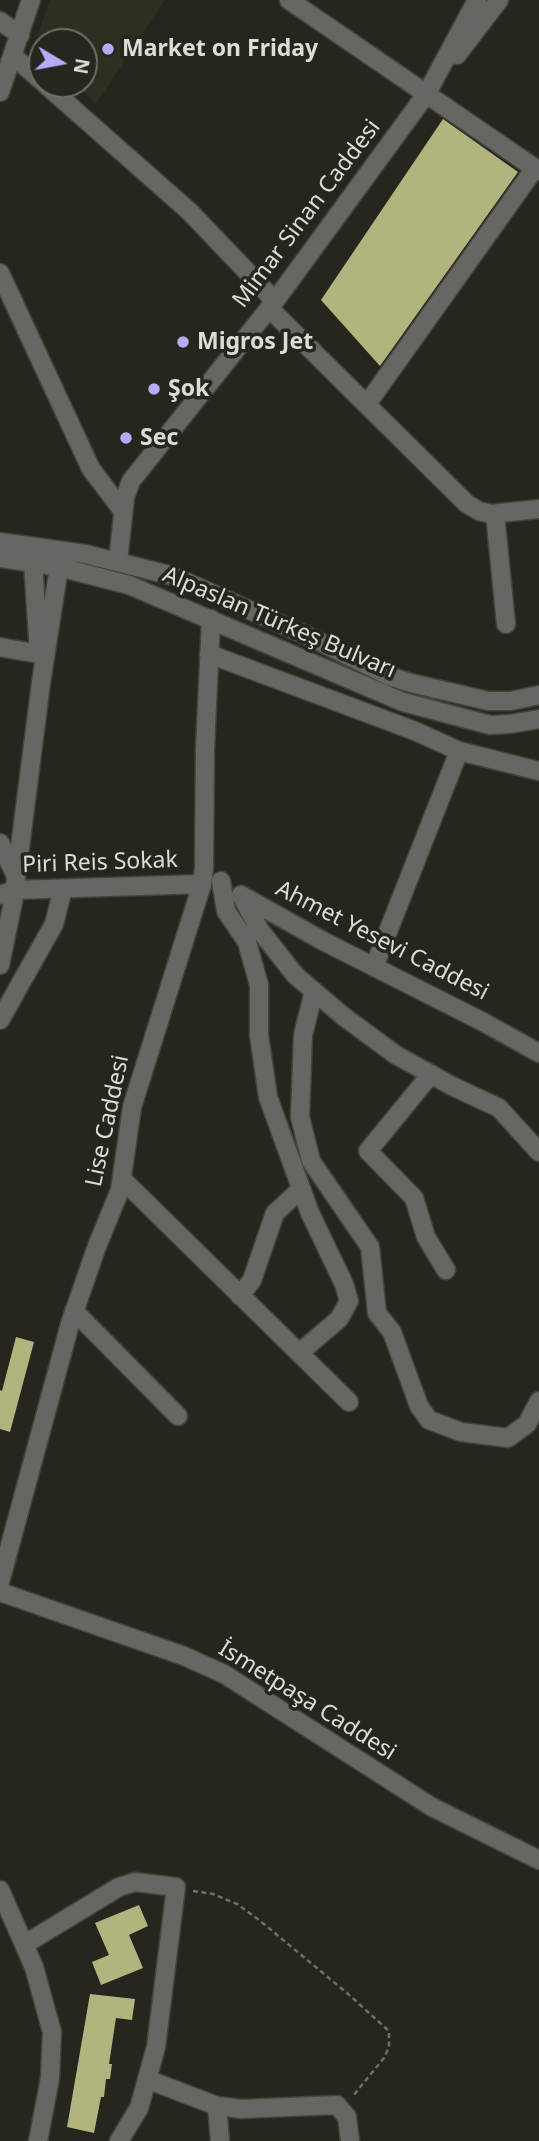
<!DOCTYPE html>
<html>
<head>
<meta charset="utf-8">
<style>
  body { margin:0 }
  #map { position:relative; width:539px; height:2141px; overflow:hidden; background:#26261e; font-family:"Noto Sans",sans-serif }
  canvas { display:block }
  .north { position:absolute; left:28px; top:28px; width:70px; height:70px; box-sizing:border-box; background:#26261e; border:2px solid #6f6f68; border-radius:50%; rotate:100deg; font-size:19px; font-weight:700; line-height:28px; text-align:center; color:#ddddd8 }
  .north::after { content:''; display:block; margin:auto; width:24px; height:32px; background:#b5acf8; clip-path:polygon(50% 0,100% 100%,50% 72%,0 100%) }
</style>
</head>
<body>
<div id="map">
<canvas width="539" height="2141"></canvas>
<div class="north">N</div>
</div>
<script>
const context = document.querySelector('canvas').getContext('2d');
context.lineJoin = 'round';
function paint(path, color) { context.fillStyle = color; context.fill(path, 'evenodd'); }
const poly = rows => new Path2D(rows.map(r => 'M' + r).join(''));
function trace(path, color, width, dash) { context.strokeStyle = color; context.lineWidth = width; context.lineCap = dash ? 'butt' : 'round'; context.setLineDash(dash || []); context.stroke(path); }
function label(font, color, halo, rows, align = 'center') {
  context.font = font + ' "Noto Sans",sans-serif'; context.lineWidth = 7; context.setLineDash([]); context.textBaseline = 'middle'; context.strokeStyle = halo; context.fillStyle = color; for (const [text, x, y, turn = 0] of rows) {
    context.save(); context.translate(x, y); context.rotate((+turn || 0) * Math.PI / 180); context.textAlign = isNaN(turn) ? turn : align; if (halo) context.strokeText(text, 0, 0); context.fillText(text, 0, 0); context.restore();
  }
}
paint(poly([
  [50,0,165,0,96,104,75,84,84,84,84,42,42,42,42,53,34,45]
]), '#2e2f20');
paint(poly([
  [443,119,518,172,380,366,321,300],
  [16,1337,34,1342,10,1432,0,1429,0,1390,2,1391],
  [139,1905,148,1926,129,1935,143,1968,101,1985,92,1962,109,1955,95,1923],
  [90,1994,135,1999,132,2020,116,2018,109,2064,112,2064,110,2079,106,2079,104,2097,101,2097,94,2133,67,2127]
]), '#b2b47e');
const minor = poly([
  [289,0,539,171],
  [0,21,20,35],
  [457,55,499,0],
  [13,56,42,81],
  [45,84,190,212,275,301],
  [0,92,31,0],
  [0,273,91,469,123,511],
  [269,308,467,504,479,511,491,514,539,509],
  [367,404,535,168],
  [495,514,506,624],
  [0,542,85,554,173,576,312,638,389,676,411,683,488,701,511,701,539,695],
  [0,558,59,567,129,585,403,702,490,725,510,724,539,719],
  [118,561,125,497,131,481,275,301,427,93,477,0],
  [33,562,39,653],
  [0,647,39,654],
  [209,654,415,731,459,751,539,771],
  [0,843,16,876],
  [221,881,226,911,247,942,259,985,259,1035,268,1097,310,1213,344,1284,349,1301,339,1319,299,1353],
  [0,895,15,890,202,884],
  [241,895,259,929,295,975,343,1016,396,1055,452,1086,499,1108,539,1152],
  [241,895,323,941,485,1023,539,1053],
  [0,965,13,902,41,683,59,567],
  [374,967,459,751],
  [314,991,303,1035,300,1117,311,1161,370,1247,377,1313,392,1332,419,1406,429,1420,461,1432,508,1438,527,1424,539,1401],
  [0,1020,54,924,63,889],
  [431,1074,368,1151,414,1198,426,1237,446,1270],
  [123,1180,349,1402],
  [240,1296,252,1280,275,1213,301,1189],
  [74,1311,178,1416],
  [0,1582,70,1324,97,1246,120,1190,132,1107,202,884,204,868,205,749,211,619],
  [0,1592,184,1656,224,1674,432,1807,539,1860],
  [0,1890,34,1967,52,2032,50,2078,38,2141],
  [25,1944,119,1887,135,1882,176,1887,156,2047,139,2108,119,2141],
  [149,2080,217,2106,241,2109,337,2105,347,2117,350,2141],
  [217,2106,220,2141]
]);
trace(minor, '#43433c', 21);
trace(poly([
  [193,1891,213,1894,237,1904,259,1920,347,1993,389,2031,389,2047,384,2058,352,2097]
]), '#6f6f69', 2.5, [5, 3.5]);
trace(minor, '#666662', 18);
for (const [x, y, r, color] of [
  [108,49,7,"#b5acf8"],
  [183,342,7,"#b5acf8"],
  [154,389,7,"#b5acf8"],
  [126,438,7,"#b5acf8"]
]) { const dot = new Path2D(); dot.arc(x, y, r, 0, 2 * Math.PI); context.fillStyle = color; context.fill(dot); trace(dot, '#26261e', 2.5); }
label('bold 23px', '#ddddd8', '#26261e', [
  ["Market on Friday",122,49],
  ["Migros Jet",197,342],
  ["Şok",168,389],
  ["Sec",140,438]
], 'left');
label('23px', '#ddddd8', '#26261e', [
  ["Mimar Sinan Caddesi",307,214,-53],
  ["Alpaslan Türkeş Bulvarı",279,623,23],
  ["Piri Reis Sokak",100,863,-2],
  ["Ahmet Yesevi Caddesi",382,941,27],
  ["Lise Caddesi",108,1121,-78],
  ["İsmetpaşa Caddesi",307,1701,32]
]);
</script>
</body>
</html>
